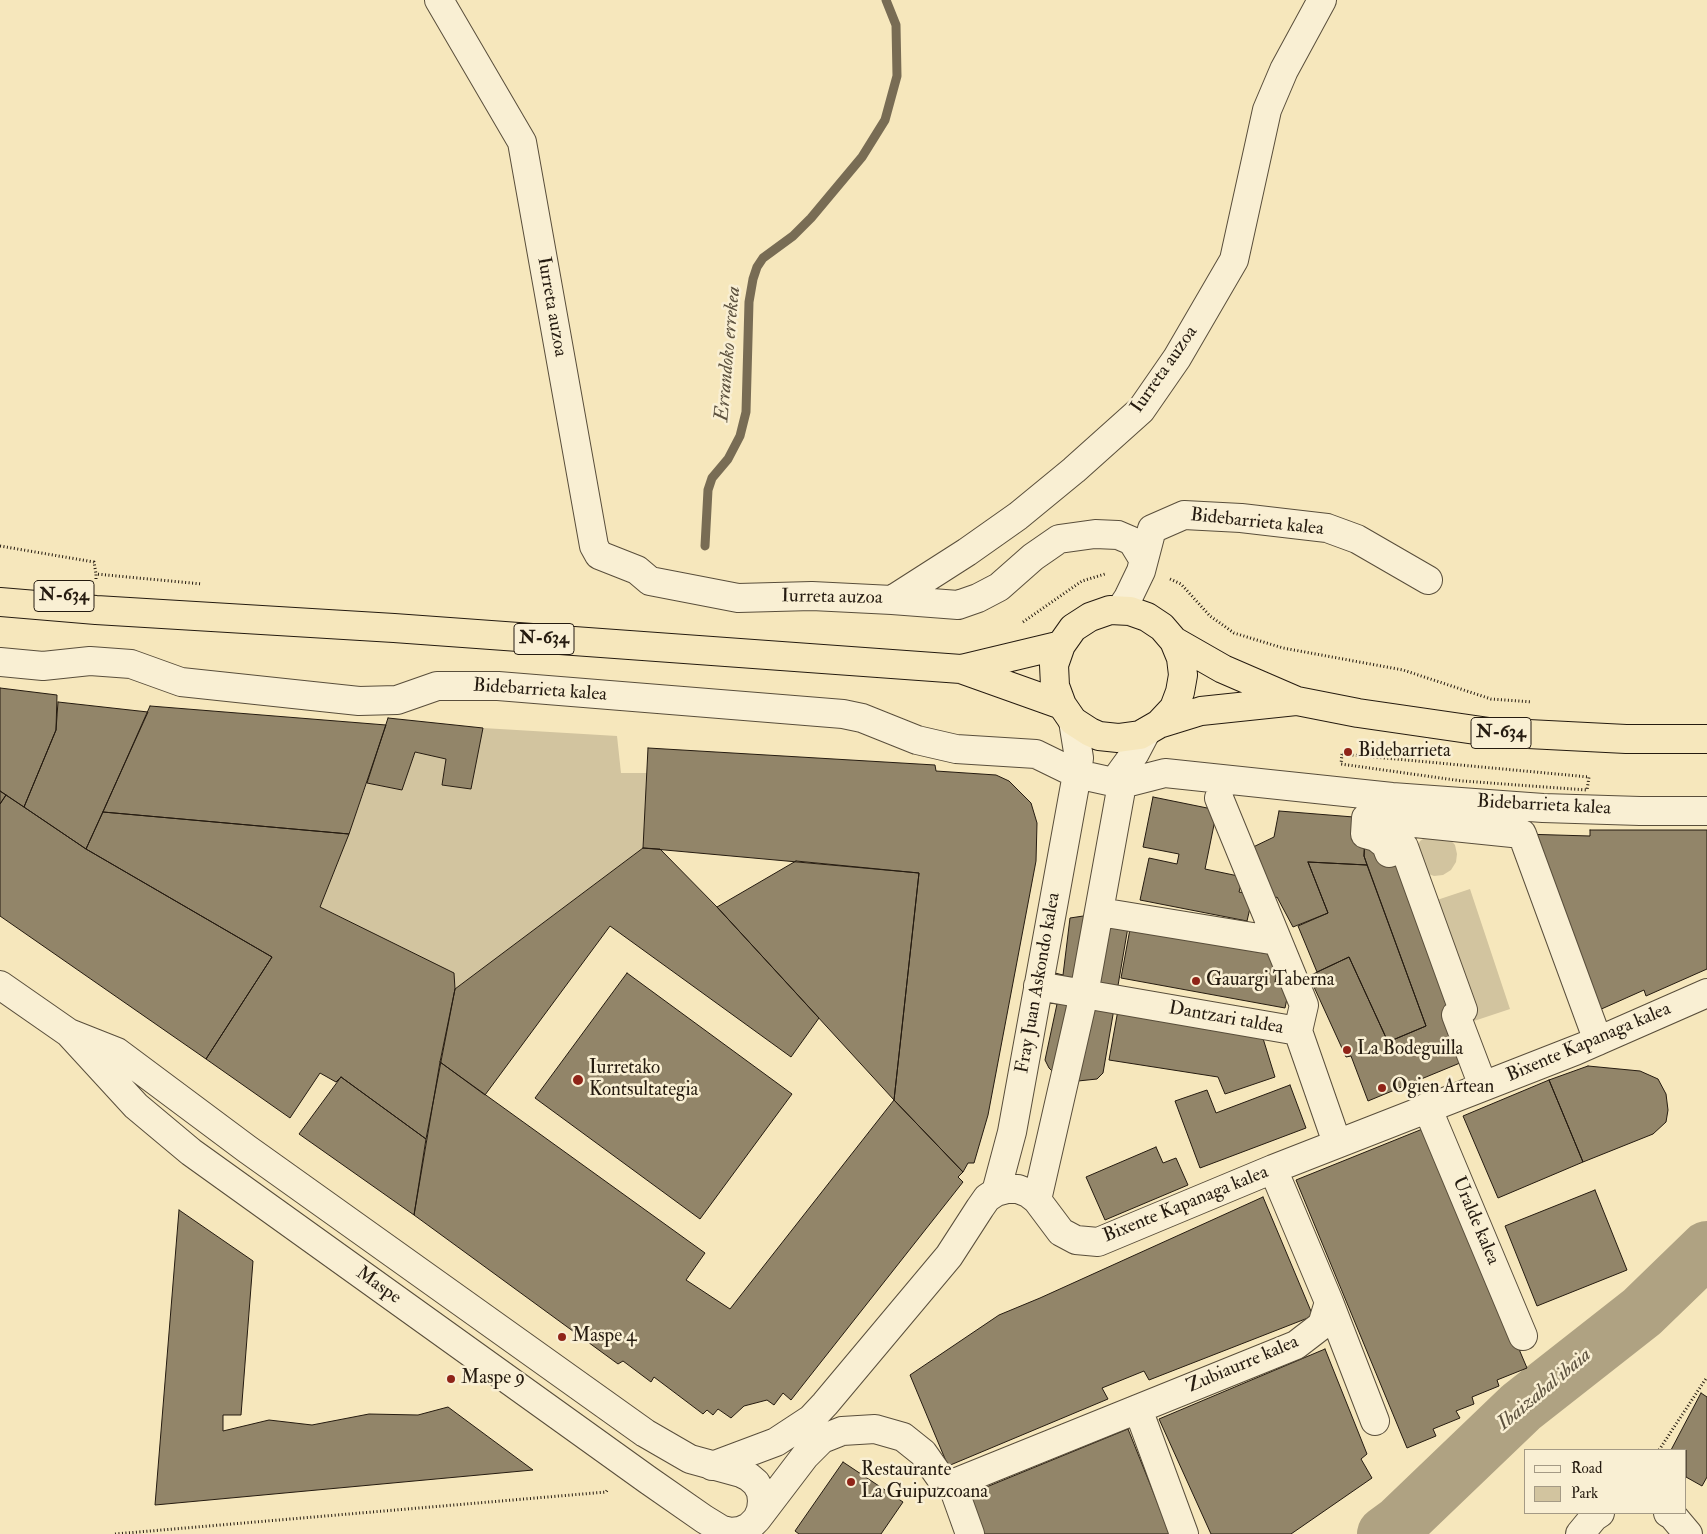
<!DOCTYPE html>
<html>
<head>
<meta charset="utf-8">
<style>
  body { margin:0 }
  #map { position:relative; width:1707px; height:1534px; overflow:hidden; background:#f6e7bc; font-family:"IM FELL Double Pica",serif }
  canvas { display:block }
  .legend { position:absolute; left:1524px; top:1449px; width:162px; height:65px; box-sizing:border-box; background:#f9efd3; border:1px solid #a49a85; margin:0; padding:6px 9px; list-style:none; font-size:15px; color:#251b10 }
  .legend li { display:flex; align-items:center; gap:10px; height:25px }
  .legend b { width:25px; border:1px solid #a49a85 }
</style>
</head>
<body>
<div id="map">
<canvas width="1707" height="1534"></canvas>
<ul class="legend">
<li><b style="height:6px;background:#f9efd3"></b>Road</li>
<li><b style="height:14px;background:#d2c49f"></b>Park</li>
</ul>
</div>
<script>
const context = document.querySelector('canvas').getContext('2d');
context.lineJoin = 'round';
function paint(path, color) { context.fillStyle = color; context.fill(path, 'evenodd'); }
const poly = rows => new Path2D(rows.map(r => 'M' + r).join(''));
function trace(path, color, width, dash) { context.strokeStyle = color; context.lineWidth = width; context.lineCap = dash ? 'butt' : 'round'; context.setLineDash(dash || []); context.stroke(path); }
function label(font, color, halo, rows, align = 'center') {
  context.font = font + ' "IM FELL Double Pica",serif'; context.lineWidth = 5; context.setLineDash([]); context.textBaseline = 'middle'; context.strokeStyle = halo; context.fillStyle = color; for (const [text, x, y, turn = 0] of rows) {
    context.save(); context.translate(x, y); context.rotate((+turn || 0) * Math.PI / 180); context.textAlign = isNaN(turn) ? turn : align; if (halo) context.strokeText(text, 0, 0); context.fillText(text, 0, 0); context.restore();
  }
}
paint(poly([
  [483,728,617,736,621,773,647,773,643,848,455,989,454,973,320,907,349,834,367,783,402,790,415,752,446,759,442,785,471,789],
  [1429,835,1449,838,1455,845,1457,854,1456,862,1451,870,1443,875,1434,876,1423,872,1415,852,1420,841],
  [1470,889,1510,1009,1474,1021,1434,901]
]), '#d2c49f');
trace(poly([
  [705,546,708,490,712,478,728,459,740,436,746,412,749,302,753,279,757,267,763,258,793,236,811,218,862,157,885,120,897,76,896,25,886,0]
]), '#786c54', 9);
trace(poly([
  [1385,1534,1400,1523,1521,1407,1642,1312,1707,1249]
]), '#afa282', 56);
const building = poly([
  [0,688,57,695,56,730,24,807,0,791,0,688],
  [58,702,148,712,86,849,24,807,56,730,58,702],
  [150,706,386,725,349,834,103,812,150,706],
  [388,718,483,728,471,789,442,785,446,759,415,752,402,790,367,783,388,718],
  [648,748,935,765,936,771,996,775,1009,781,1031,803,1037,823,1036,861,988,1115,974,1163,968,1163,963,1172,894,1100,919,873,643,848,648,748],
  [0,791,6,795,0,804,0,791],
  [6,795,86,849,272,957,206,1059,0,916,0,804,6,795],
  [1153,797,1217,810,1205,869,1243,877,1239,892,1253,895,1247,921,1140,900,1149,858,1177,864,1179,854,1143,847,1153,797],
  [1279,811,1366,818,1364,856,1367,865,1308,862,1328,913,1293,927,1277,897,1273,899,1249,849,1274,837,1279,811],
  [103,812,349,834,320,907,454,973,455,989,426,1139,341,1077,336,1082,320,1073,290,1118,206,1059,272,957,86,849,103,812],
  [1590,830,1707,830,1707,969,1646,996,1644,990,1588,1015,1522,834,1590,836,1590,830],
  [1365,834,1404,847,1472,1058,1368,1101,1351,1056,1346,1057,1309,976,1349,957,1388,1042,1426,1026,1364,856,1365,834],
  [643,848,660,849,717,907,819,1018,791,1057,610,926,485,1095,440,1062,455,989,643,848],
  [796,861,919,873,894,1100,717,907,796,861],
  [1308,862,1367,865,1426,1026,1388,1042,1349,957,1317,972,1298,926,1328,913,1308,862],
  [1090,915,1128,927,1103,1073,1097,1079,1078,1081,1056,1075,1049,1068,1045,1060,1057,1004,1049,1003,1055,973,1063,975,1070,918,1090,915],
  [1130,929,1280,956,1275,982,1290,984,1285,1008,1121,978,1130,929],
  [627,973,792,1094,700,1219,535,1098,627,973],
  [1118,1010,1261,1032,1275,1077,1225,1094,1218,1077,1109,1060,1118,1010],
  [440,1062,705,1253,686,1280,730,1309,894,1100,963,1172,958,1177,963,1182,791,1400,783,1393,774,1405,767,1400,744,1406,731,1418,718,1409,713,1415,707,1410,703,1414,654,1377,651,1382,623,1361,618,1364,414,1215,440,1062],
  [1588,1066,1640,1071,1658,1079,1666,1094,1668,1110,1666,1122,1653,1134,1583,1162,1549,1080,1588,1066],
  [341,1077,426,1139,414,1215,299,1134,341,1077],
  [1549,1080,1583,1162,1498,1198,1463,1116,1549,1080],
  [1290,1085,1306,1128,1200,1168,1175,1101,1207,1090,1216,1113,1290,1085],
  [1425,1128,1527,1368,1497,1380,1499,1386,1472,1397,1474,1404,1456,1411,1460,1418,1433,1429,1436,1436,1407,1448,1296,1180,1425,1128],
  [1156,1147,1163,1163,1176,1158,1188,1185,1105,1220,1086,1177,1156,1147],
  [1595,1190,1627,1270,1537,1306,1505,1226,1595,1190],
  [1263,1197,1313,1316,1149,1380,1144,1371,1102,1388,1108,1399,948,1466,910,1375,999,1315,1040,1298,1263,1197],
  [179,1210,253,1261,241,1415,223,1415,223,1431,269,1420,312,1425,369,1414,418,1415,448,1407,533,1470,155,1505,179,1210],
  [1325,1349,1367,1454,1361,1459,1372,1478,1291,1534,1211,1534,1159,1419,1325,1349],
  [1701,1393,1707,1397,1707,1477,1702,1486,1686,1477,1686,1450,1671,1450,1701,1393],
  [1128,1429,1170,1534,976,1534,962,1497,1128,1429],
  [843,1462,903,1502,881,1534,799,1534,795,1531,843,1462]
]);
paint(building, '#928569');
trace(building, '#251b10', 1);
const minor = poly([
  [439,0,522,142,594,546,599,555,637,570,650,581,738,598,812,596,892,600,958,605,978,598,999,587,1033,557,1059,539,1095,534,1118,535,1132,541,1143,559],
  [892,600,967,552,1018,516,1074,470,1141,410,1177,358,1234,260,1267,110,1284,70,1322,0],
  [1120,610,1128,598,1141,571,1152,529,1184,515,1241,518,1327,528,1357,539,1428,580],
  [0,662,43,666,90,661,131,664,181,682,359,701,397,700,437,686,498,686,843,714,862,718,917,740,956,749,1036,754,1077,774,1122,784,1165,773,1392,797,1543,808,1640,811,1707,811],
  [1114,782,1135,753,1146,732],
  [1219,798,1304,1005,1298,1031],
  [1366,818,1522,834,1598,1041,1483,1086,1456,1015,1463,1010,1404,847,1389,853,1386,845,1376,837,1365,834,1366,818],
  [1100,912,1277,941],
  [0,985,69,1033,136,1106,191,1152,648,1480,704,1519,722,1530,731,1532,740,1531,749,1527,757,1519,761,1510,762,1501,761,1492,756,1483,749,1477,741,1473,690,1459,645,1433,247,1149,117,1052,69,1033],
  [1038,986,1298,1031,1337,1143],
  [1427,1107,1523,1336],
  [996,1192,1012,1132,1077,774,1079,758,1073,721],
  [1037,1200,1084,994,1122,784],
  [1329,1302,1375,1421],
  [1138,1409,1184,1534],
  [712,1466,776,1442,811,1419,825,1404,949,1256,980,1208,987,1198,996,1192,1007,1189,1018,1189,1028,1193,1037,1200,1061,1232,1076,1240,1098,1242,1273,1169,1575,1051,1707,993],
  [952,1484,970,1534],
  [1668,1513,1672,1515,1688,1534],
  [757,1519,805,1456,822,1439,842,1431,875,1429,903,1437,923,1453,942,1480,952,1484,1296,1345,1322,1325,1329,1302,1273,1169],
  [1580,1534,1594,1517,1600,1513]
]);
const highway = poly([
  [0,602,96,610,394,628,961,669,1062,705],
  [1174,641,1223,669,1297,701,1358,713,1489,732,1626,739,1707,739],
  [961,669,1061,645],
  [1159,724,1174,708,1180,692,1183,675,1181,658,1174,641,1162,627,1147,617,1130,611,1110,610,1090,617,1073,628,1061,645,1054,665,1055,686,1062,705,1073,721,1090,732,1099,736,1118,738,1140,735,1159,724,1201,711,1296,701]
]);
trace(minor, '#594e3b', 30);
trace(highway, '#251b10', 30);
trace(poly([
  [0,546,94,562,96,574],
  [96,579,96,574,202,584],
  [1170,579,1181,584,1210,616,1234,633,1283,648,1403,670,1491,699,1532,702],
  [1023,622,1082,581,1105,574],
  [1342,754,1589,777,1587,790,1462,781,1341,764,1342,754],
  [1659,1450,1707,1377],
  [115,1534,606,1492,608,1489]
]), '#251b10', 3, [1, 2.5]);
trace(minor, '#f9efd3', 28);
trace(highway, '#f6e7bc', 28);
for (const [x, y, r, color] of [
  [1348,752,5,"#8f2418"],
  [1196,981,5,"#8f2418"],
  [1347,1050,5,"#8f2418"],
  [578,1080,6,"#8f2418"],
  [1382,1088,5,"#8f2418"],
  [562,1337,5,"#8f2418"],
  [451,1379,5,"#8f2418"],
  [851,1482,5,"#8f2418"]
]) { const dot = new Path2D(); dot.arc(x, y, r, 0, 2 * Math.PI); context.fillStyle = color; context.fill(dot); trace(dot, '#f9efd3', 2); }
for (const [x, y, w] of [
  [64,596,60],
  [544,639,60],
  [1501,733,60]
]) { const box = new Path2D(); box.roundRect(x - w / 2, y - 15.5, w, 31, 4); context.fillStyle = '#f9efd3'; context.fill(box); trace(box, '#251b10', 1); }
label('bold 18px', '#251b10', null, [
  ["N-634",64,596],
  ["N-634",544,639],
  ["N-634",1501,733]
]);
label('19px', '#251b10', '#f9efd3', [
  ["Iurreta auzoa",551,307,80],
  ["Iurreta auzoa",1165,370,-55],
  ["Bidebarrieta kalea",1257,523,6],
  ["Iurreta auzoa",832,598,1],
  ["Bidebarrieta kalea",540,691,4],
  ["Bidebarrieta kalea",1544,806,3],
  ["Fray Juan Askondo kalea",1039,983,-80],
  ["Dantzari taldea",1226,1019,10],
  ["Bixente Kapanaga kalea",1589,1043,-23],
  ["Bixente Kapanaga kalea",1186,1205,-22],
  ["Uralde kalea",1475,1221,67],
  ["Maspe",378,1286,35],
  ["Zubiaurre kalea",1243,1365,-23]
]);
label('19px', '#251b10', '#f9efd3', [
  ["Bidebarrieta",1358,752],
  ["Gauargi Taberna",1206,981],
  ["La Bodeguilla",1357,1050],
  ["Iurretako",589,1069],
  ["Kontsultategia",589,1091],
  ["Ogien Artean",1392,1088],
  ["Maspe 4",572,1337],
  ["Maspe 9",461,1379],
  ["Restaurante",861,1471],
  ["La Guipuzcoana",861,1493]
], 'left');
label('italic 20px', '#5c513e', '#f9efd3', [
  ["Errandoko errekea",729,354,-85],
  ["Ibaizabal ibaia",1545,1390,-40]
]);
</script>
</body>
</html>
